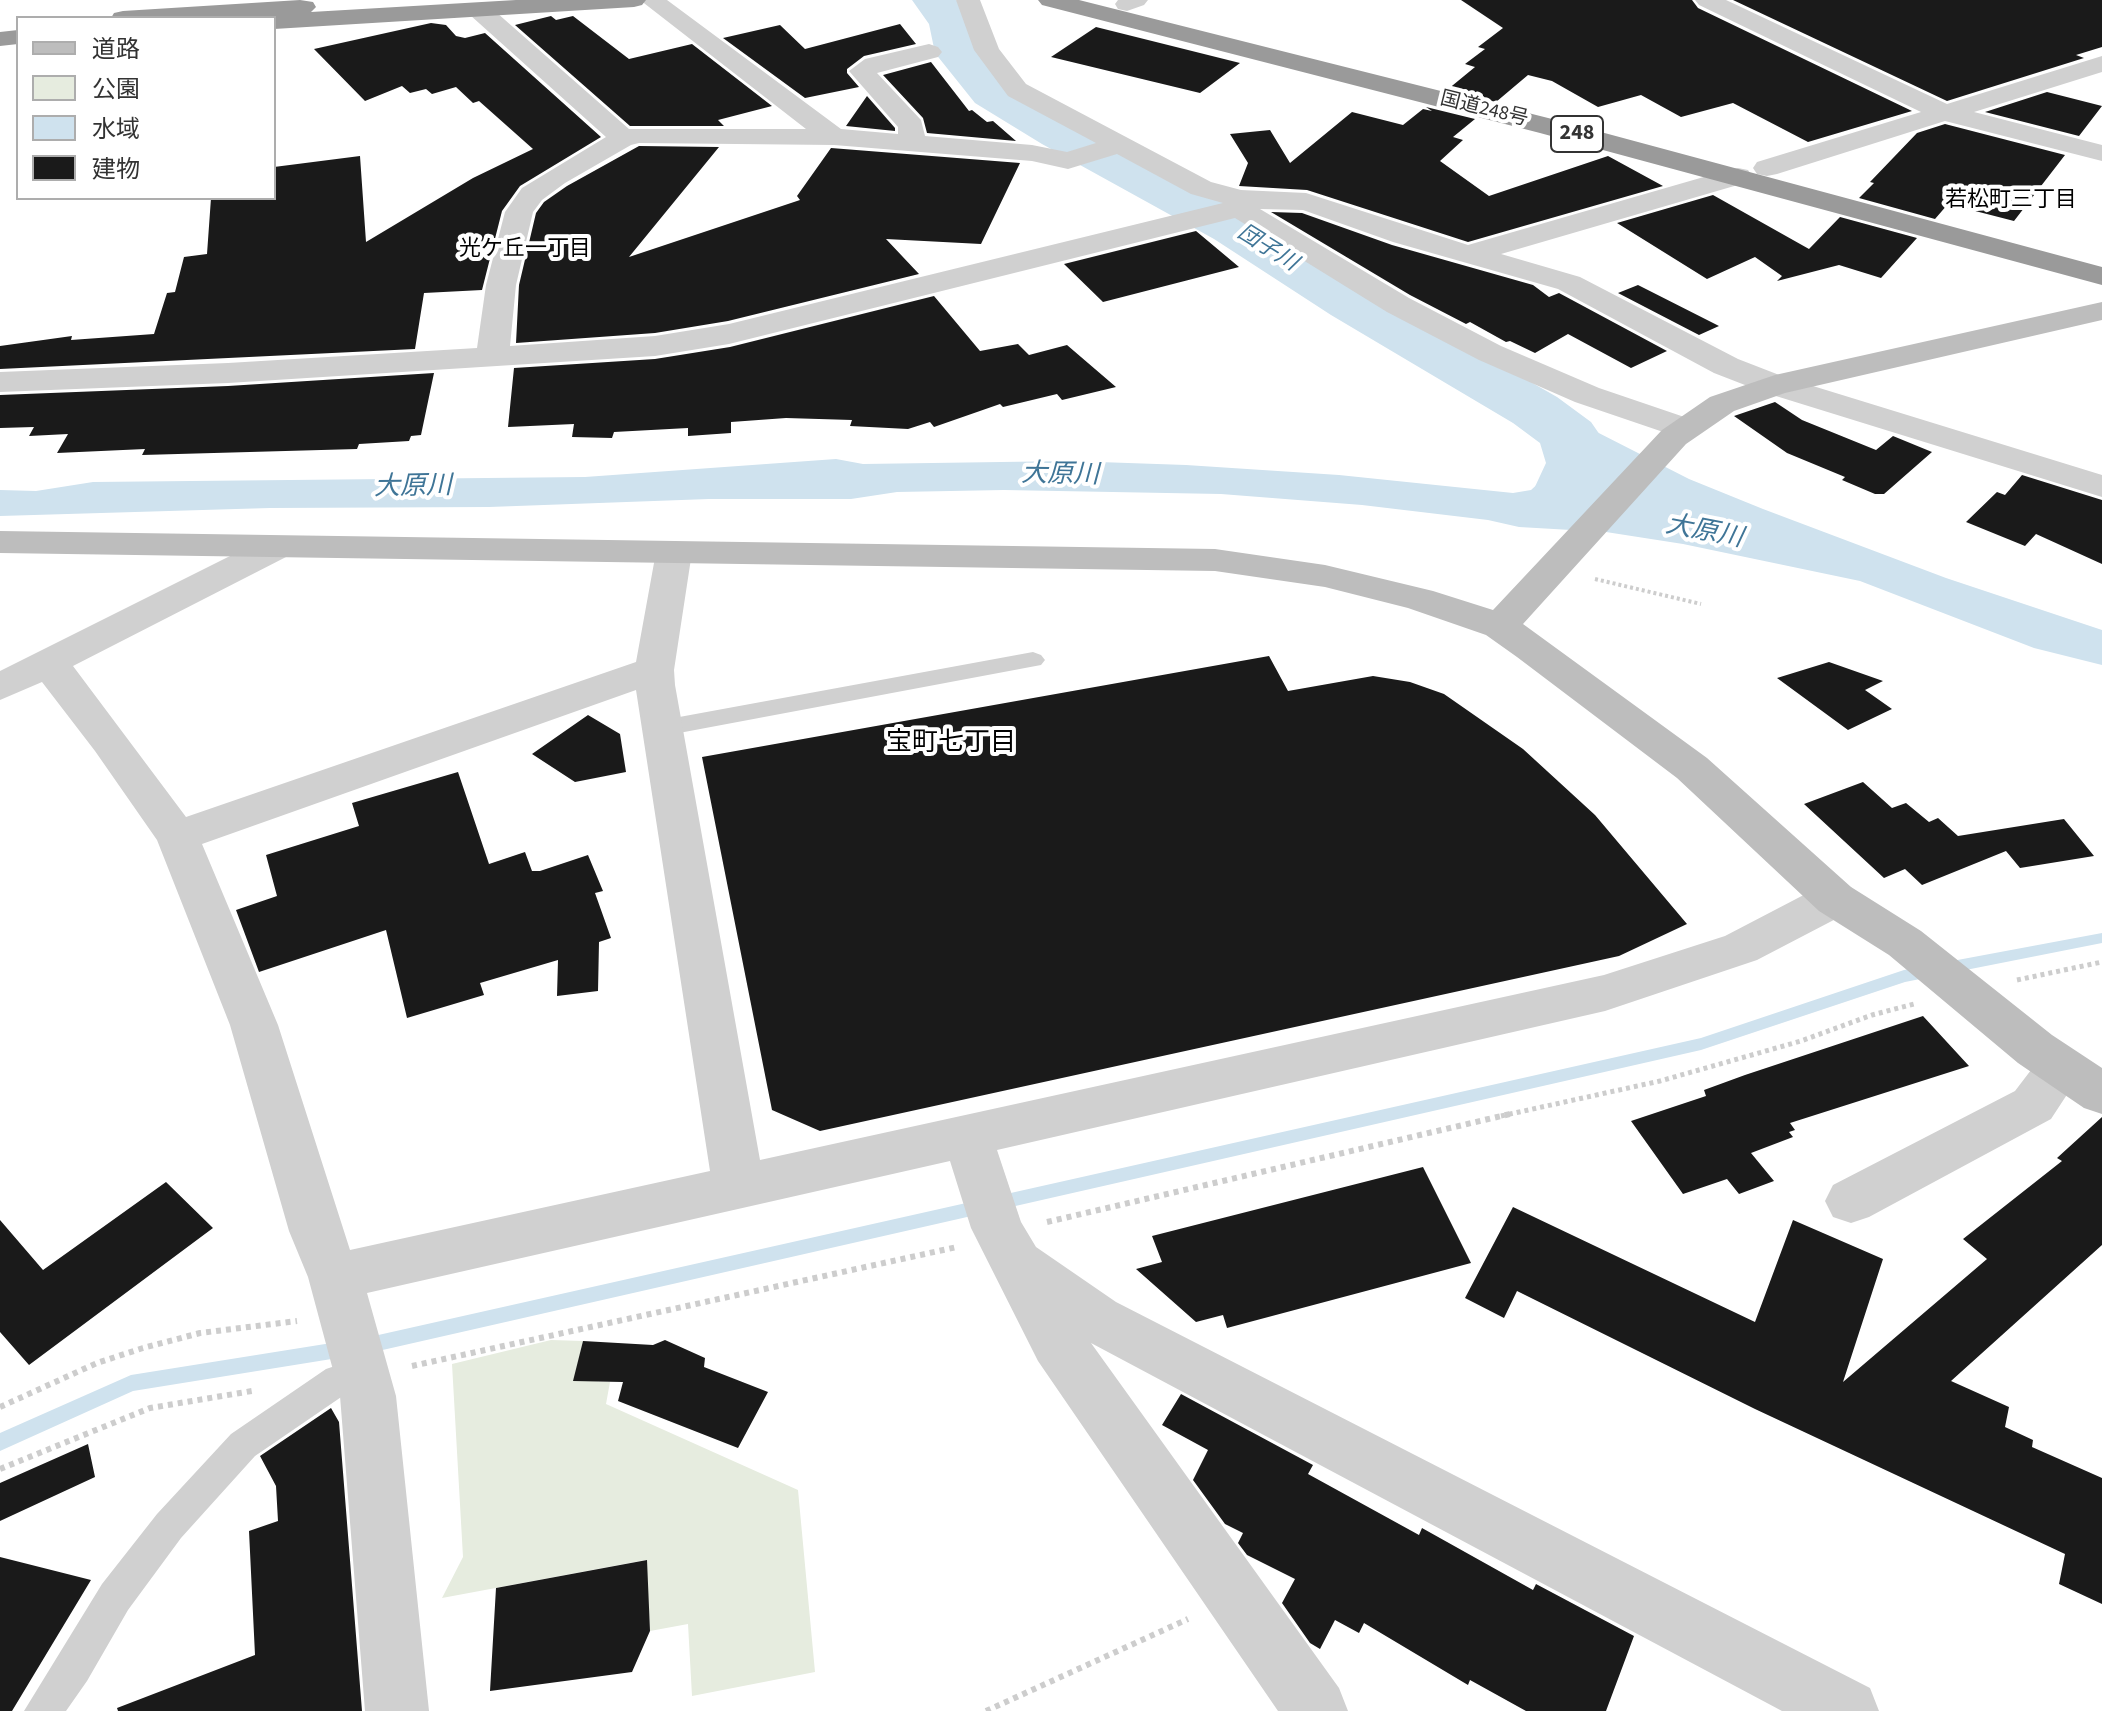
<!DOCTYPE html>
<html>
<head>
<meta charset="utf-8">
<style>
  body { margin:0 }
  #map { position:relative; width:2102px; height:1711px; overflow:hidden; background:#fff; font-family:"Source Sans 3","Noto Sans JP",sans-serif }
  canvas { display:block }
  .legend { position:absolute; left:16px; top:16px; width:260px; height:184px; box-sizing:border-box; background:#fff; border:2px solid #adadad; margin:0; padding:10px 14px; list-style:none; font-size:24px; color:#333 }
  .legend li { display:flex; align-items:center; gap:16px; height:40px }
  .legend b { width:40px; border:2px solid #adadad }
</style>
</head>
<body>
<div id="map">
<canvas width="2102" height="1711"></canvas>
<ul class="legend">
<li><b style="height:10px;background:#bdbdbd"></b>道路</li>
<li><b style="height:22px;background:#e6ecdf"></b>公園</li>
<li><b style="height:22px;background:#cfe2ee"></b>水域</li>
<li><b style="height:22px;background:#1a1a1a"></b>建物</li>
</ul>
</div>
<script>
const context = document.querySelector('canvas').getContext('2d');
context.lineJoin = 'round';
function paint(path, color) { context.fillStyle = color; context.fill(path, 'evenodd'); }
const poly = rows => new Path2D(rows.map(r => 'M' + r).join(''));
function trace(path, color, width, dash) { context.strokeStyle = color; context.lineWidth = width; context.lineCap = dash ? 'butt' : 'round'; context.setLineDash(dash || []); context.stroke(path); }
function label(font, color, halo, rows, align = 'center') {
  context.font = font + ' "Source Sans 3","Noto Sans JP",sans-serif'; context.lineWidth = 8; context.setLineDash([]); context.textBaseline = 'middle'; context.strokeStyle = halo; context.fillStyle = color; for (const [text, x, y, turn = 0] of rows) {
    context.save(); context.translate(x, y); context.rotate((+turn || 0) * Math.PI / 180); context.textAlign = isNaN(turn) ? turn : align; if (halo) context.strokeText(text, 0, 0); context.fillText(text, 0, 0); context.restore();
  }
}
paint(poly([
  [551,1340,583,1341,574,1380,610,1382,606,1404,798,1490,815,1672,692,1696,688,1624,650,1631,646,1560,442,1598,463,1557,452,1364]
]), '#e6ecdf');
paint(poly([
  [1587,427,1689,479,1763,509,1946,578,2102,630,2102,665,2034,648,1860,581,1683,544,1606,532,1519,527,1488,520,1362,505,1221,494,1004,490,897,492,851,499,709,499,489,507,270,508,0,516,0,490,36,491,93,482,585,477,836,459,863,464,1070,461,1186,465,1339,475,1513,493,1531,490,1542,480,1554,457,1547,441]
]), '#cfe2ee');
paint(poly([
  [2102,933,2102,943,1905,982,1701,1050,365,1354,359,1352,356,1346,359,1340,365,1338,1701,1038,1904,970,2102,933],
  [344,1341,350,1343,353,1349,350,1355,344,1357,133,1391,0,1451,0,1433,131,1375,344,1341]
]), '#cfe2ee');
paint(poly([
  [912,0,956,0,973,23,980,50,1009,83,1076,124,1252,217,1371,291,1557,397,1591,422,1600,435,1610,463,1593,504,1583,518,1560,524,1537,518,1527,504,1546,463,1540,443,1513,423,1331,315,1214,239,1042,144,975,103,935,53,929,24,912,0]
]), '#cfe2ee');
paint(poly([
  [1461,0,1692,0,1698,8,1912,111,1808,142,1733,103,1681,117,1641,95,1598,107,1552,81,1528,75,1496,102,1447,90,1475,67,1465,64,1485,49,1478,47,1503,28],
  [1733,0,2102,0,2102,47,2076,55,2084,58,1947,101],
  [551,16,556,20,573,16,629,59,692,44,772,106,718,120,724,126,630,126,515,25],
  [431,23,446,25,456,36,465,38,485,33,601,137,520,186,502,211,482,290,424,293,415,349,0,369,0,346,72,336,71,340,154,334,167,293,175,292,184,257,207,254,211,198,274,198,274,167,360,156,366,242,473,178,533,149,479,101,473,103,456,87,432,94,426,89,410,93,402,86,365,101,314,49],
  [900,24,916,44,864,56,847,69,847,73,859,87,805,98,723,38,780,25,805,49],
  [1096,27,1240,63,1200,93,1051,57],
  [931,62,969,111,972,110,987,122,993,121,1016,141,927,133,923,118,883,75],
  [2047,92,2102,106,2079,136,1985,112],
  [867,96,895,128,895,131,846,126],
  [1426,107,1475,119,1453,137,1463,140,1440,161,1489,196,1608,156,1663,186,1468,242,1307,190,1239,186,1248,163,1230,134,1270,130,1290,163,1352,112,1403,125,1423,109,1432,111],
  [1945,124,2065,155,2014,221,1948,204,1935,219,1859,198,1874,183,1870,182,1917,133],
  [639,146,719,147,629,257,800,200,797,196,831,148,1020,163,981,244,886,239,919,274,728,321,655,333,516,343,519,285,536,213,544,202,567,186],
  [1713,195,1809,249,1840,217,1917,238,1881,278,1839,265,1777,281,1782,276,1755,257,1707,279,1617,223],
  [1271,212,1302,213,1392,245,1533,285,1549,297,1559,293,1667,351,1631,368,1568,334,1535,353,1510,341,1506,342,1470,322,1466,324,1410,295],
  [1196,231,1239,267,1103,302,1064,264],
  [1638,285,1719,326,1699,335,1618,293],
  [934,296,980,351,1018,344,1029,355,1067,345,1116,387,1062,400,1057,394,1003,407,1000,404,934,427,930,422,908,429,850,426,852,420,786,418,731,422,731,433,688,436,688,428,614,432,612,438,572,437,574,424,508,427,514,368,655,359,730,347],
  [434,373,421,435,411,436,409,441,359,444,357,449,142,455,145,449,57,453,68,434,29,436,34,427,0,428,0,395,228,386],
  [1775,402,1802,420,1876,450,1893,436,1932,452,1884,494,1875,494,1842,480,1845,477,1787,453,1734,416],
  [2022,475,2102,500,2102,564,2036,534,2025,546,1966,522,1997,492,2005,495],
  [1269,656,1288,691,1373,676,1410,682,1444,694,1523,749,1595,815,1687,924,1619,956,820,1131,772,1110,702,757],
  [1829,662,1883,681,1865,690,1892,709,1848,730,1777,678],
  [588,715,620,734,626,772,575,782,532,754],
  [458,772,489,864,525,852,532,871,540,871,588,855,603,891,595,893,611,938,599,942,598,991,557,996,558,960,480,983,484,995,407,1018,386,930,259,972,236,910,277,896,266,855,359,826,352,803],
  [1863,782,1892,808,1906,803,1929,822,1938,818,1958,836,2064,819,2094,856,2020,868,2006,851,1922,885,1905,869,1884,878,1804,804],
  [1923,1016,1969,1066,1790,1123,1795,1130,1789,1132,1793,1137,1751,1153,1774,1181,1739,1194,1727,1179,1683,1194,1631,1121,1706,1096,1704,1090,1745,1075],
  [2102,1117,2102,1245,1951,1381,2009,1407,2005,1427,2033,1440,2032,1447,2102,1478,2102,1604,2059,1584,2065,1554,1755,1409,1517,1291,1504,1318,1465,1298,1513,1207,1755,1322,1793,1220,1883,1259,1843,1382,1987,1259,1963,1239,2062,1161,2057,1158],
  [1423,1167,1471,1263,1227,1328,1223,1315,1196,1322,1136,1269,1162,1262,1152,1236],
  [166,1182,213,1228,29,1365,0,1332,0,1220,43,1270],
  [665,1340,705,1358,704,1367,768,1392,738,1448,618,1401,623,1382,573,1381,583,1341,653,1345],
  [1181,1394,1313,1465,1308,1474,1419,1535,1422,1528,1533,1590,1536,1584,1634,1636,1606,1711,1526,1711,1470,1680,1468,1685,1364,1623,1359,1633,1335,1620,1320,1649,1310,1643,1282,1603,1295,1579,1247,1555,1238,1543,1243,1533,1225,1524,1193,1480,1208,1450,1162,1425],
  [331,1408,339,1422,362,1711,118,1711,117,1708,255,1655,249,1531,278,1521,276,1486,260,1456],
  [88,1444,95,1477,0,1521,0,1483],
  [0,1557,91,1580,12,1711,0,1711],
  [647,1560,650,1631,632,1672,490,1691,496,1588]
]), '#1a1a1a');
trace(poly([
  [1595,579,1701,604]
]), '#cdcdcd', 4, [3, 3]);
trace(poly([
  [2017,980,2102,962],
  [1501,1116,1660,1081,1801,1041,1872,1015,1914,1004]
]), '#cdcdcd', 5, [4, 4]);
trace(poly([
  [1047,1222,1510,1114],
  [412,1366,957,1247],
  [0,1407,97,1363,143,1348,200,1333,297,1321],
  [0,1469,150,1408,252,1391],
  [986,1711,1188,1619]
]), '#cdcdcd', 6, [5, 5]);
paint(poly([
  [1033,652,1041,655,1045,660,1041,665,663,736,654,734,651,728,654,722,663,720,1033,652],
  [338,1365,350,1369,355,1380,350,1391,255,1456,181,1538,128,1610,87,1681,66,1711,24,1711,102,1584,157,1514,231,1434,326,1369,338,1365]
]), '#d0d0d0');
paint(poly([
  [640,0,667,0,841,129,898,134,898,127,849,71,865,59,929,44,938,47,942,52,938,57,877,73,921,120,925,136,1032,145,1067,152,1096,143,1008,96,974,50,956,0,980,0,999,49,1026,84,1211,182,1241,190,1306,193,1468,245,1728,170,1738,168,1748,170,1752,176,1748,182,1501,254,1580,277,1738,359,1787,378,2102,475,2102,497,1763,392,1714,373,1558,289,1393,242,1303,210,1260,209,1409,298,1501,346,1599,388,1696,421,1701,428,1696,435,1684,438,1672,435,1575,402,1479,360,1387,312,1235,218,729,344,655,356,228,383,0,392,0,372,228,363,477,348,486,285,505,212,522,188,606,137,470,15,467,10,470,5,488,5,629,129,806,129,640,0],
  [639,143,834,145,1032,161,1068,169,1117,154,1191,194,1223,203,729,324,655,336,510,346,516,285,533,212,542,200,565,183,631,145,639,143],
  [1118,0,1148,0,1144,5,1127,11,1118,9,1115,4,1118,0],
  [1695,0,1726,0,1947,104,2102,56,2102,72,1974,112,2102,145,2102,161,1945,121,1777,174,1767,176,1757,174,1753,168,1757,162,1921,112,1699,5,1695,0],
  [275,537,288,540,293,548,288,556,73,666,186,817,636,662,656,552,661,544,674,541,687,544,692,552,674,670,675,685,760,1160,1604,975,1725,936,1819,887,1835,882,1851,887,1858,899,1851,911,1757,960,1605,1011,997,1150,1021,1222,1036,1247,1116,1302,1870,1688,1879,1711,1782,1711,1091,1343,1339,1688,1348,1711,1278,1711,1038,1361,971,1228,950,1161,367,1293,396,1396,429,1711,365,1711,340,1396,308,1277,289,1231,230,1025,157,840,95,751,42,682,0,700,0,671,262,540,275,537],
  [636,690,710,1171,350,1250,278,1025,202,844,636,690],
  [2061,1047,2078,1053,2085,1067,2051,1119,1869,1217,1851,1223,1833,1217,1825,1201,1833,1185,2015,1091,2044,1053,2061,1047]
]), '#d0d0d0');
paint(poly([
  [2102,302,2102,320,1785,393,1734,411,1686,444,1523,624,1707,758,1851,887,1921,931,2052,1035,2102,1068,2102,1114,2084,1108,2018,1063,1889,955,1819,911,1677,778,1517,657,1486,635,1408,608,1325,587,1215,571,0,553,0,531,1215,549,1325,565,1433,591,1493,610,1662,430,1710,397,1775,375,2102,302]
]), '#bdbdbd');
paint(poly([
  [300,0,313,2,316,7,311,12,516,0,646,0,642,5,634,7,274,29,274,18,265,18,266,17,111,18,114,13,123,11,300,0],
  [1038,0,1079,0,1560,121,2102,267,2102,285,1540,133,1042,5,1038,0],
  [18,30,18,44,0,46,0,32,18,30]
]), '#9a9a9a');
label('20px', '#333', '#fff', [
  ["国道248号",1484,110,14]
]);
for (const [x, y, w] of [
  [1577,134,52]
]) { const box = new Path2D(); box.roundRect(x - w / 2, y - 18, w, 36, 6); context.fillStyle = '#fff'; context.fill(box); trace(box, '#333', 2); }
label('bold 22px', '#333', null, [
  ["248",1577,134]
]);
label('22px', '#000', '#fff', [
  ["若松町三丁目",2011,201],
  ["光ケ丘一丁目",525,250]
]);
label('italic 22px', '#3f7597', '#fff', [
  ["団子川",1267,249,32]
]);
label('italic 26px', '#3f7597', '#fff', [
  ["大原川",1060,476,1],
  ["大原川",413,488,-1],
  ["大原川",1704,533,11]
]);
label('26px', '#000', '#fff', [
  ["宝町七丁目",951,744]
]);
</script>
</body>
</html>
